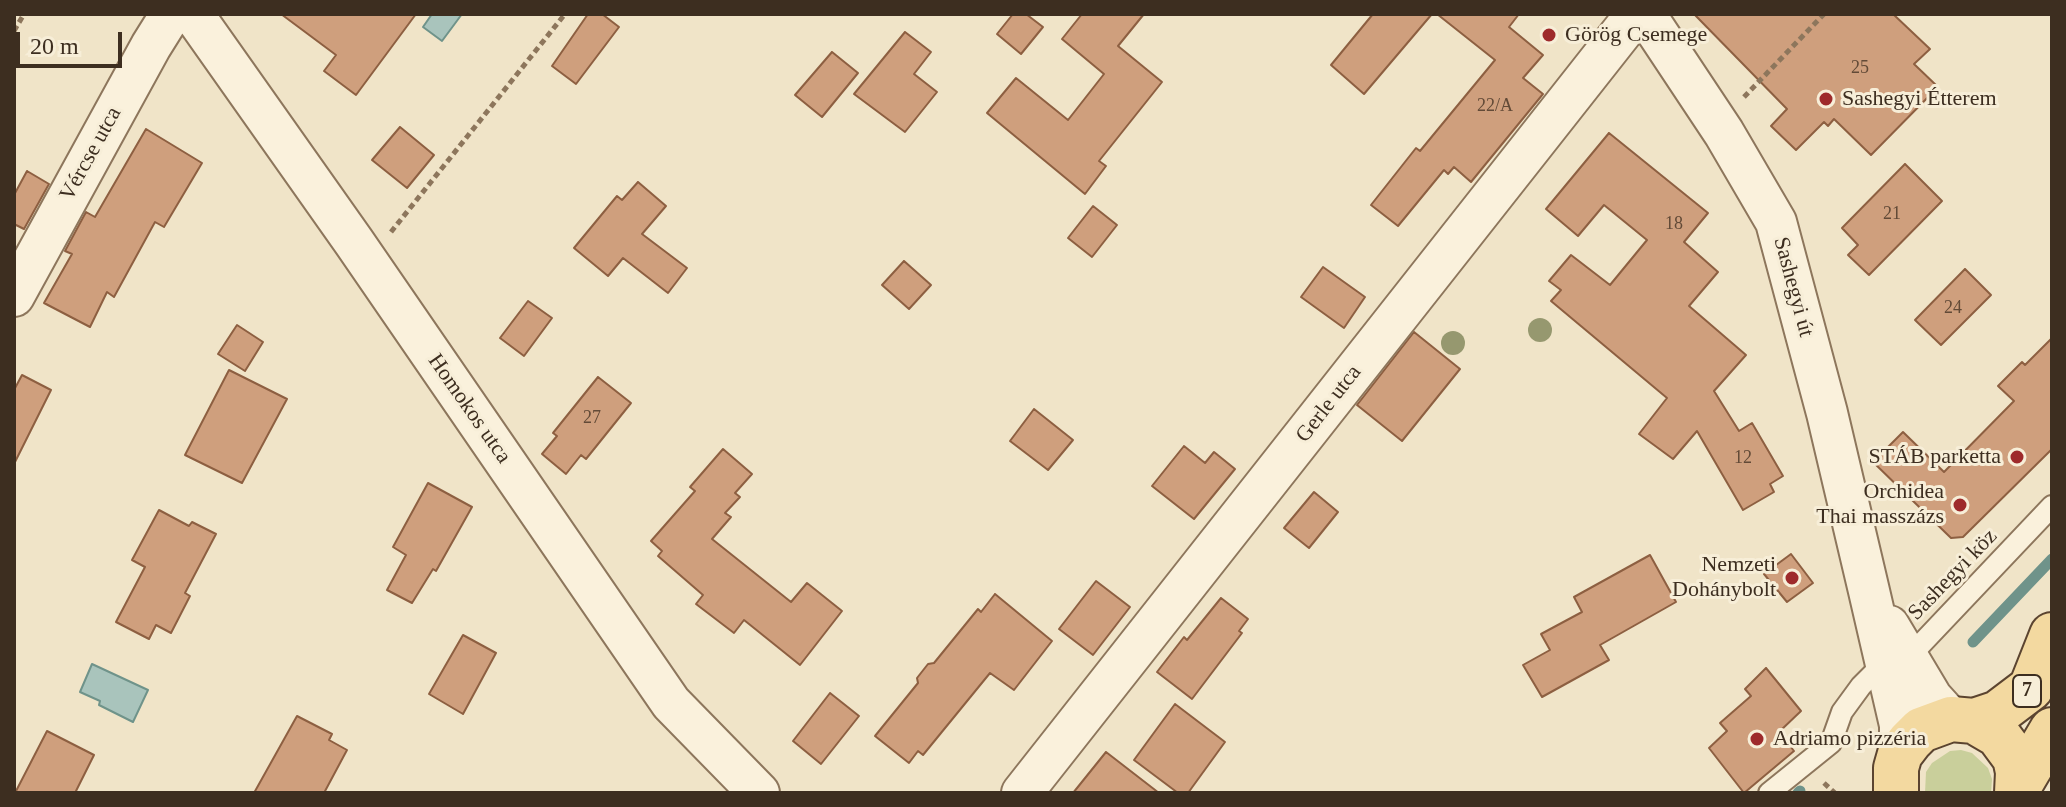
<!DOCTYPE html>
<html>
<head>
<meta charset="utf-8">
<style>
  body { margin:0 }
  #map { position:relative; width:2066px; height:807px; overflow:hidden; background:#f0e4c8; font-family:"Times New Roman",serif }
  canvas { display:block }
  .frame { position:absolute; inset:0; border:16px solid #3d2e20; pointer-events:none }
  .scale { position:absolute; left:16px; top:32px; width:106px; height:36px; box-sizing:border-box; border:4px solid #3d2e20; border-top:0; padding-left:10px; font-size:24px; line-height:28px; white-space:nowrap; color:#3d2e20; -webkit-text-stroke:6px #f7eed8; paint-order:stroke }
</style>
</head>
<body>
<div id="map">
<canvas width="2066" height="807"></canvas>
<div class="frame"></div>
<div class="scale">20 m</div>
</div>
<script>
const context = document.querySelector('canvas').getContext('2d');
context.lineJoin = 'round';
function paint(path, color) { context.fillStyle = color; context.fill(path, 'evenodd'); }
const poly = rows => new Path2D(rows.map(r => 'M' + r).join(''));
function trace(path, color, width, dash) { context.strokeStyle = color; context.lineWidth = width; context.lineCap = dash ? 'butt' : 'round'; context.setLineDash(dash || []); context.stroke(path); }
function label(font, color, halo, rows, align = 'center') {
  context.font = font + ' "Times New Roman",serif'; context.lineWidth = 6; context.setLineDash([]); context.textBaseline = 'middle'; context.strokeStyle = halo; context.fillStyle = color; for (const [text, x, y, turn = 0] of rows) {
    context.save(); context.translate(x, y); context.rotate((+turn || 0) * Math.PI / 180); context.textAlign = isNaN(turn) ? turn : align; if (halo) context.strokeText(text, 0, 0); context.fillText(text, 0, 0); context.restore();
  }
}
paint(poly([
  [1961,750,1972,753,1988,768,1992,779,1991,793,1925,793,1926,772,1932,763,1950,751]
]), '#c9cf9b');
const water = poly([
  [432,14,462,14,442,41,423,27,432,14],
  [92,664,148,690,133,722,99,705,100,701,80,692,92,664]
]);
paint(water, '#a9c4bc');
trace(water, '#6f938a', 2);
trace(poly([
  [1973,642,2052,559],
  [1798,793,1800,791]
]), '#6f938a', 11);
const building = poly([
  [281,14,416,14,356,95,324,71,336,55,281,14],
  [588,14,602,14,619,27,576,84,552,66,588,14],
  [1013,14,1026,14,1043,27,1021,54,997,34,1013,14],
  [1082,14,1144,14,1118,46,1162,82,1099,161,1106,166,1085,194,987,113,1016,78,1068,120,1104,74,1062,39,1082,14],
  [1373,14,1432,14,1364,94,1331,65,1373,14],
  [1437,14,1519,14,1509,27,1543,55,1523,78,1543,94,1471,182,1454,167,1448,174,1444,170,1398,226,1371,205,1416,148,1420,151,1495,60,1437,14],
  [1694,14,1893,14,1930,49,1914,64,1938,87,1871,155,1834,119,1828,126,1824,122,1796,150,1771,126,1787,109,1694,14],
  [905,32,931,52,914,74,937,92,905,132,854,94,905,32],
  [832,52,858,73,822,117,795,95,832,52],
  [400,127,434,155,407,188,372,160,400,127],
  [146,129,202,163,164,227,155,222,114,297,107,292,90,327,44,303,72,254,65,251,86,212,95,217,146,129],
  [1609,133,1708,213,1684,242,1718,272,1689,306,1746,355,1714,391,1739,431,1752,423,1783,476,1770,484,1774,492,1743,510,1697,431,1673,459,1639,434,1667,398,1551,301,1561,290,1549,281,1571,255,1610,285,1647,240,1604,205,1578,236,1546,209,1609,133],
  [1905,164,1942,201,1869,275,1848,255,1858,245,1842,228,1905,164],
  [27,171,49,184,24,229,14,224,14,195,27,171],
  [638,182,666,206,642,234,687,268,668,293,623,258,608,276,574,248,617,196,622,200,638,182],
  [1093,206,1117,225,1092,257,1068,238,1093,206],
  [904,261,931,285,909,309,882,285,904,261],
  [1323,267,1365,297,1344,328,1301,297,1323,267],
  [1965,269,1991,295,1941,345,1915,320,1965,269],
  [528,301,552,318,524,356,500,338,528,301],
  [237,325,263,342,245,371,218,354,237,325],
  [1414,332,1460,369,1402,441,1357,405,1414,332],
  [2052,338,2052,449,1963,537,1951,538,1873,462,1903,432,1944,472,2014,401,1998,386,2022,362,2025,365,2052,338],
  [229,370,287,399,242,483,185,455,229,370],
  [22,375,51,390,14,464,14,390,22,375],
  [598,377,631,403,586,459,581,455,566,474,542,454,557,436,553,433,598,377],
  [1034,409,1073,440,1048,470,1010,441,1034,409],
  [1184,446,1205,463,1214,452,1235,469,1194,519,1152,486,1184,446],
  [723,449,752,474,735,493,740,497,725,513,731,517,712,539,791,602,807,583,842,611,800,665,744,620,734,633,696,604,703,595,658,556,662,551,651,541,695,491,690,487,723,449],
  [428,483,472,507,436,571,433,569,412,603,387,590,406,555,393,547,428,483],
  [1314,492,1338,512,1309,548,1284,528,1314,492],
  [159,510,189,526,192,522,216,534,185,593,190,596,171,633,156,625,149,639,116,622,145,567,132,560,159,510],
  [1791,554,1813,583,1787,602,1764,574,1791,554],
  [1650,555,1676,602,1600,645,1609,660,1542,697,1523,665,1550,650,1541,634,1582,612,1574,597,1650,555],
  [1096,581,1130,607,1093,655,1059,629,1096,581],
  [995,594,1052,641,1014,690,990,673,923,755,918,751,909,763,875,736,918,683,917,678,928,664,934,663,978,609,981,612,995,594],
  [1221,598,1248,619,1239,631,1242,633,1192,699,1157,672,1184,637,1187,640,1221,598],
  [463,635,496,653,463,714,429,694,463,635],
  [1766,668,1801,711,1779,732,1794,751,1744,793,1709,748,1727,731,1720,723,1751,696,1745,689,1766,668],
  [830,693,859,716,821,764,793,741,830,693],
  [1175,704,1225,742,1188,793,1178,793,1134,760,1175,704],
  [297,716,332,734,329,740,347,750,324,793,254,793,297,716],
  [47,731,94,755,75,793,15,793,47,731],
  [1106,752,1159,793,1073,793,1106,752]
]);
paint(building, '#cf9f7d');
trace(building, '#8d5f41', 2);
const lane = poly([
  [1906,660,2052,506],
  [1769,793,1831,743,1842,712,1861,686,1885,662]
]);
const street = poly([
  [193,14,354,242,671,703,759,793],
  [1645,14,1724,133,1776,222,1827,413,1869,591,1900,725,1900,754],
  [14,296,151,46,171,14],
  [1889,626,1932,698,1951,719],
  [1022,793,1636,14]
]);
const primary = poly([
  [1974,721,1998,713,2031,688,2052,635],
  [2019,786,2052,730],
  [1896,793,1896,768,1900,754,1910,741,1921,730,1951,719,1974,721,1998,735,2015,758,2018,772,2017,793]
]);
trace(lane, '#8d765c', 24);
trace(street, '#8d765c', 44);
trace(primary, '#5b4430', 48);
trace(poly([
  [14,31,24,14],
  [1744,97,1824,14],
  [391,232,565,14],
  [1824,783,1835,793]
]), '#8d765c', 5, [6, 4]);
trace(lane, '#faf1dc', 20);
trace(street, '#faf1dc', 40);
trace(primary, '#f3d9a0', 44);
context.fillStyle = '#96986f';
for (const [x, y] of [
  [1540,330],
  [1453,343]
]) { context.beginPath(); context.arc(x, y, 12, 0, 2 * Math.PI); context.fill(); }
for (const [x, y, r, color] of [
  [1549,35,8,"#9e2a2b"],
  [1826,99,8,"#9e2a2b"],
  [2017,457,8,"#9e2a2b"],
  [1960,505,8,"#9e2a2b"],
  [1792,578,8,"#9e2a2b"],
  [1757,739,8,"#9e2a2b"]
]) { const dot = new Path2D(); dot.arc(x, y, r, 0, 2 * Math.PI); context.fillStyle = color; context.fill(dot); trace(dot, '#f7eed8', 3); }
label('18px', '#624a37', null, [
  ["25",1860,68],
  ["22/A",1495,106],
  ["21",1892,214],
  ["18",1674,224],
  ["24",1953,308],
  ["27",592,418],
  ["12",1743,458]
]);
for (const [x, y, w] of [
  [2027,691,28]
]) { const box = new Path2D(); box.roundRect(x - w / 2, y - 16, w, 32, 6); context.fillStyle = '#f7eed8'; context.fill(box); trace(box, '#3d2e20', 2); }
label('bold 20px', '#3d2e20', null, [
  ["7",2027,691]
]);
label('22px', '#3d2e20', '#f7eed8', [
  ["Görög Csemege",1565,35],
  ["Sashegyi Étterem",1842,99],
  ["STÁB parketta",2001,457,"right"],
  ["Orchidea",1944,492,"right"],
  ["Thai masszázs",1944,517,"right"],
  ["Nemzeti",1776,565,"right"],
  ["Dohánybolt",1776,590,"right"],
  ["Adriamo pizzéria",1773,739]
], 'left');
label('22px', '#3d2e20', '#f7eed8', [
  ["Vércse utca",91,154,-61],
  ["Sashegyi út",1793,287,75],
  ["Gerle utca",1329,404,-52],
  ["Homokos utca",469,409,55],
  ["Sashegyi köz",1953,575,-46]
]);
</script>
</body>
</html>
